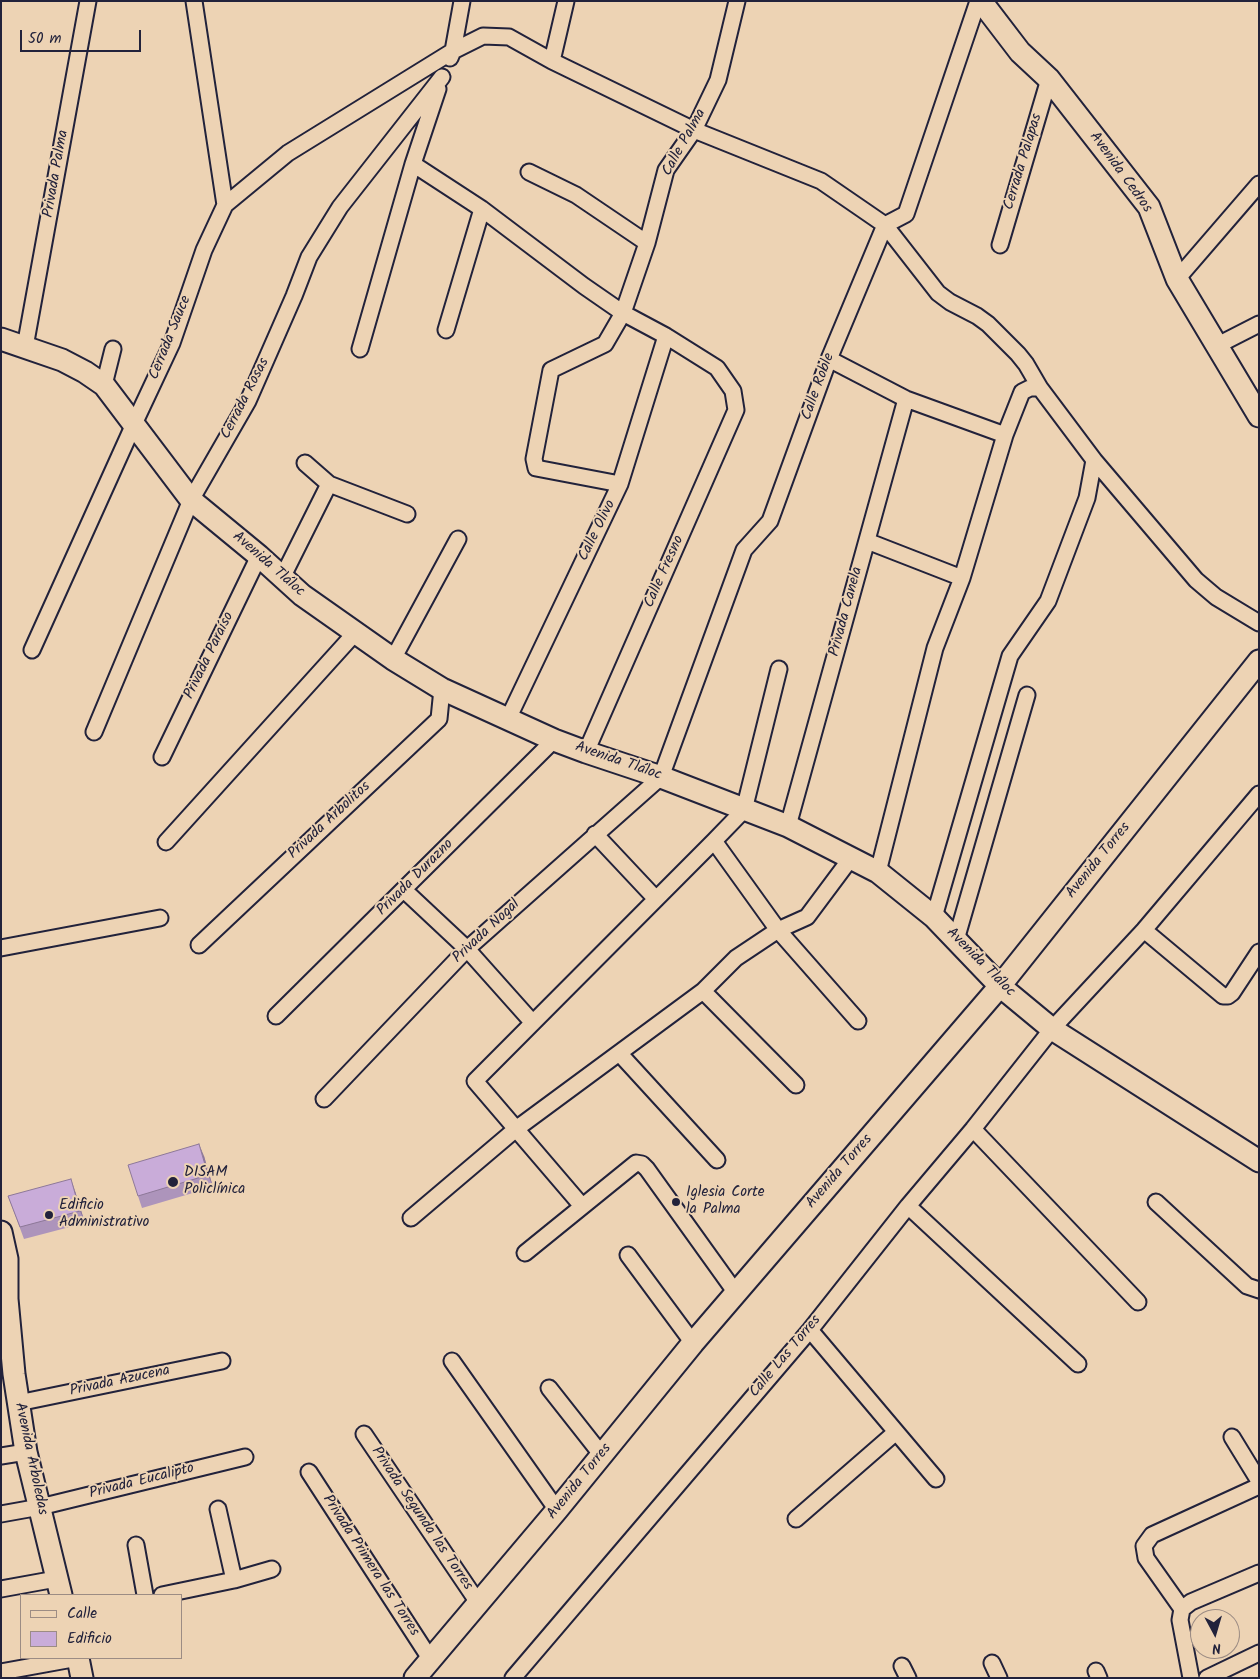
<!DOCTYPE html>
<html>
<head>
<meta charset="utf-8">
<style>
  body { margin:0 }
  #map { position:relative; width:1260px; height:1679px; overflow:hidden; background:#edd3b4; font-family:Kalam,sans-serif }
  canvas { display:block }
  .frame { position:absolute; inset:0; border:2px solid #22223b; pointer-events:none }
  .legend { position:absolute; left:20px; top:1594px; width:162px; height:65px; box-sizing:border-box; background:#edd3b4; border:1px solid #9c8c84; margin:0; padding:6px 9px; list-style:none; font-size:15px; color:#22223b }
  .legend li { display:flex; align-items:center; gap:10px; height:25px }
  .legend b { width:25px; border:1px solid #9c8c84 }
  .north { position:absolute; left:1190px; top:1609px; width:50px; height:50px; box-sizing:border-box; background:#edd3b4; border:1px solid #9c8c84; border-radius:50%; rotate:174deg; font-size:14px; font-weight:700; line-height:20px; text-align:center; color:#22223b }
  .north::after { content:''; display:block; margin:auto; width:18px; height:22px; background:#22223b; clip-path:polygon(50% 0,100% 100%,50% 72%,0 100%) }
  .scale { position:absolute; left:20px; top:30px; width:121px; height:22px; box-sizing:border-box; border:2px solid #22223b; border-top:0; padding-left:6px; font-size:15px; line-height:18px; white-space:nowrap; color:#22223b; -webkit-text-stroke:4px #edd3b4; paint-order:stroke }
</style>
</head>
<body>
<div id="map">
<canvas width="1260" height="1679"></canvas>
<div class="frame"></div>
<ul class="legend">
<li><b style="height:6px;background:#edd3b4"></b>Calle</li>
<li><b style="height:14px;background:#c9acd9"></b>Edificio</li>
</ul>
<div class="north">N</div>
<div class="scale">50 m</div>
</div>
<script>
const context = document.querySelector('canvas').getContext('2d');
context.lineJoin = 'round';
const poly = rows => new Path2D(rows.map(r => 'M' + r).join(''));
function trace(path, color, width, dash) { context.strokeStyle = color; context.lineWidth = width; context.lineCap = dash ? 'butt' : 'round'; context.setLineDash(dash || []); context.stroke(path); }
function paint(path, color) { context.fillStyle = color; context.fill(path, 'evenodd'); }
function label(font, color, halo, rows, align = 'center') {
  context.font = font + ' Kalam,sans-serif'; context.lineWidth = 4; context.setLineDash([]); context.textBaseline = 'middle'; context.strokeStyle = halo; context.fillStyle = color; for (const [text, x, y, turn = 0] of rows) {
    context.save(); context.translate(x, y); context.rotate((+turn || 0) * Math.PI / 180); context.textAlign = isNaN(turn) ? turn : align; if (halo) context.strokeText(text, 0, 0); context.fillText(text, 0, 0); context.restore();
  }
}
const street = poly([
  [194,1,225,205],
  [450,58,453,51,462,1],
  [552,61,566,1],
  [413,164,482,209,584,286,623,313,666,336,717,368,733,391,736,410,586,752],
  [529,172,576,195,647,243],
  [1000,245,1049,79],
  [1177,279,1259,184],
  [446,330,482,209],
  [1216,346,1259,324],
  [25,347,88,1],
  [360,349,413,164,438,89],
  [829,359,906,399,1005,435],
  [104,385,113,349],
  [1094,460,1196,580,1216,597,1259,623],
  [305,463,329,484,407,514],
  [620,484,536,468,534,459,551,370,605,344,623,313,647,243,666,170,694,130,718,80,737,1],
  [867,541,962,578],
  [282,578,329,484],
  [32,650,134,424,172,343,204,250,225,205,288,153,453,51,483,36,509,37,552,61,694,130,821,181,885,225,938,293,950,302,977,316,988,324,1018,354,1026,364,1040,388,1094,460,1087,498,1048,601,1010,656,934,917],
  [393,659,458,539],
  [508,719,620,484,666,336],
  [94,732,191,500,248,401,294,296,309,257,340,207,442,77],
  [162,757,259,556],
  [788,826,906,399],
  [595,834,656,899],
  [714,841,778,930,858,1021],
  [166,842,356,632],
  [878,872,935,648,962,578,1005,435,1022,392,1030,388,1040,388],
  [404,890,467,949,533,1023],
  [1144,930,1223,996,1228,996,1232,993,1259,952],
  [956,940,1027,695],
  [199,945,439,719,442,689],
  [1,948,160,918],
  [703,991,796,1085],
  [276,1016,554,740],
  [620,1054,717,1160],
  [324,1099,467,949,661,777,744,550,770,521,829,359,885,225,906,214,978,1],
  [973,1129,1138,1302],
  [1156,1202,1247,1286,1259,1290],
  [582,1206,475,1081,714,841,744,810,779,669],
  [908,1206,1078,1364],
  [411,1218,516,1129,703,991,736,958,778,930,807,917,851,858],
  [525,1253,636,1163,642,1164,647,1169,736,1293],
  [628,1255,693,1343],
  [810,1330,936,1479],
  [452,1361,557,1510],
  [549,1388,601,1454],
  [18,1403,222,1361],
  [364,1434,479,1604],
  [1232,1437,1259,1481],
  [1,1456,26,1452],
  [309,1472,431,1660],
  [218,1509,234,1580],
  [1,1514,40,1507,245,1457],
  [796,1519,896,1432],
  [136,1545,145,1595],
  [1,1589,56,1579],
  [162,1595,234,1580,272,1569],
  [1182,1609,1191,1602,1259,1573],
  [992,1663,999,1678],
  [902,1666,908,1678],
  [1096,1671,1099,1678],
  [1,1672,78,1658],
  [513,1678,810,1330,908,1206,973,1129,1052,1029,1144,930,1259,794],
  [1191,1678,1180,1620,1182,1609,1146,1558,1144,1546,1152,1535,1259,1486],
  [1207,1678,1259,1653]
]);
const secondary = poly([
  [981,1,1020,52,1049,79,1149,207,1177,279,1259,416],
  [1,339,62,360,85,372,104,385,191,500,259,556,302,595,393,659,442,689,554,740,586,752,661,777,788,826,878,872,934,917,1000,986,1052,1029,1259,1161],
  [1,1232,7,1259,7,1299,14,1374,26,1452,61,1595],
  [78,1658,82,1678],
  [415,1678,557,1510,693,1343,1000,986,1259,661]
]);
trace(street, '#22223b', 19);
trace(secondary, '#22223b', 25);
trace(street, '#edd3b4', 15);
trace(secondary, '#edd3b4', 21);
paint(poly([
  [204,1156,213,1187,142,1208,138,1196],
  [75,1191,85,1223,24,1239,8,1196]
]), '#ad94bb');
paint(poly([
  [199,1144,204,1156,213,1187,208,1175],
  [71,1179,75,1191,85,1223,80,1211]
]), '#8d7898');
const building = poly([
  [199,1144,208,1175,138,1196,128,1165,199,1144],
  [71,1179,80,1211,20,1227,8,1196,71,1179]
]);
paint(building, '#c9acd9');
trace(building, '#8d7898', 1);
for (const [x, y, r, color] of [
  [173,1182,6,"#22223b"],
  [676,1202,5,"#22223b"],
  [49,1215,5,"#22223b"]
]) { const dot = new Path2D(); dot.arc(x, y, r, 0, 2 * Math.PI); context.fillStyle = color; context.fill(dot); trace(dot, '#edd3b4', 2); }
label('15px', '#22223b', '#edd3b4', [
  ["Calle Palma",685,143,-61],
  ["Cerrada Palapas",1024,162,-73],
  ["Avenida Cedros",1120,173,54],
  ["Privada Palma",57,174,-80],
  ["Cerrada Sauce",171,338,-68],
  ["Calle Roble",819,387,-70],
  ["Cerrada Rosas",246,399,-63],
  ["Calle Olivo",598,531,-64],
  ["Avenida Tláloc",268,565,41],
  ["Calle Fresno",665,572,-66],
  ["Privada Canela",847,612,-75],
  ["Privada Paraíso",210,656,-64],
  ["Avenida Tláloc",618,762,19],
  ["Privada Arbolitos",330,821,-43],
  ["Avenida Torres",1099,861,-51],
  ["Privada Durazno",416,878,-45],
  ["Privada Nogal",487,932,-43],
  ["Avenida Tláloc",980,963,45],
  ["Avenida Torres",840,1172,-49],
  ["Calle Las Torres",786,1357,-50],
  ["Privada Azucena",120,1382,-12],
  ["Avenida Arboledas",30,1459,78],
  ["Privada Eucalipto",142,1482,-14],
  ["Avenida Torres",580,1482,-51],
  ["Privada Segunda las Torres",421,1519,56],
  ["Privada Primera las Torres",370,1566,57]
]);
label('15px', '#22223b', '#edd3b4', [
  ["DISAM",184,1173],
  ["Policlínica",184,1190],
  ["Iglesia Corte",686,1193],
  ["la Palma",686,1210],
  ["Edificio",59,1206],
  ["Administrativo",59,1223]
], 'left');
</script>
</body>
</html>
